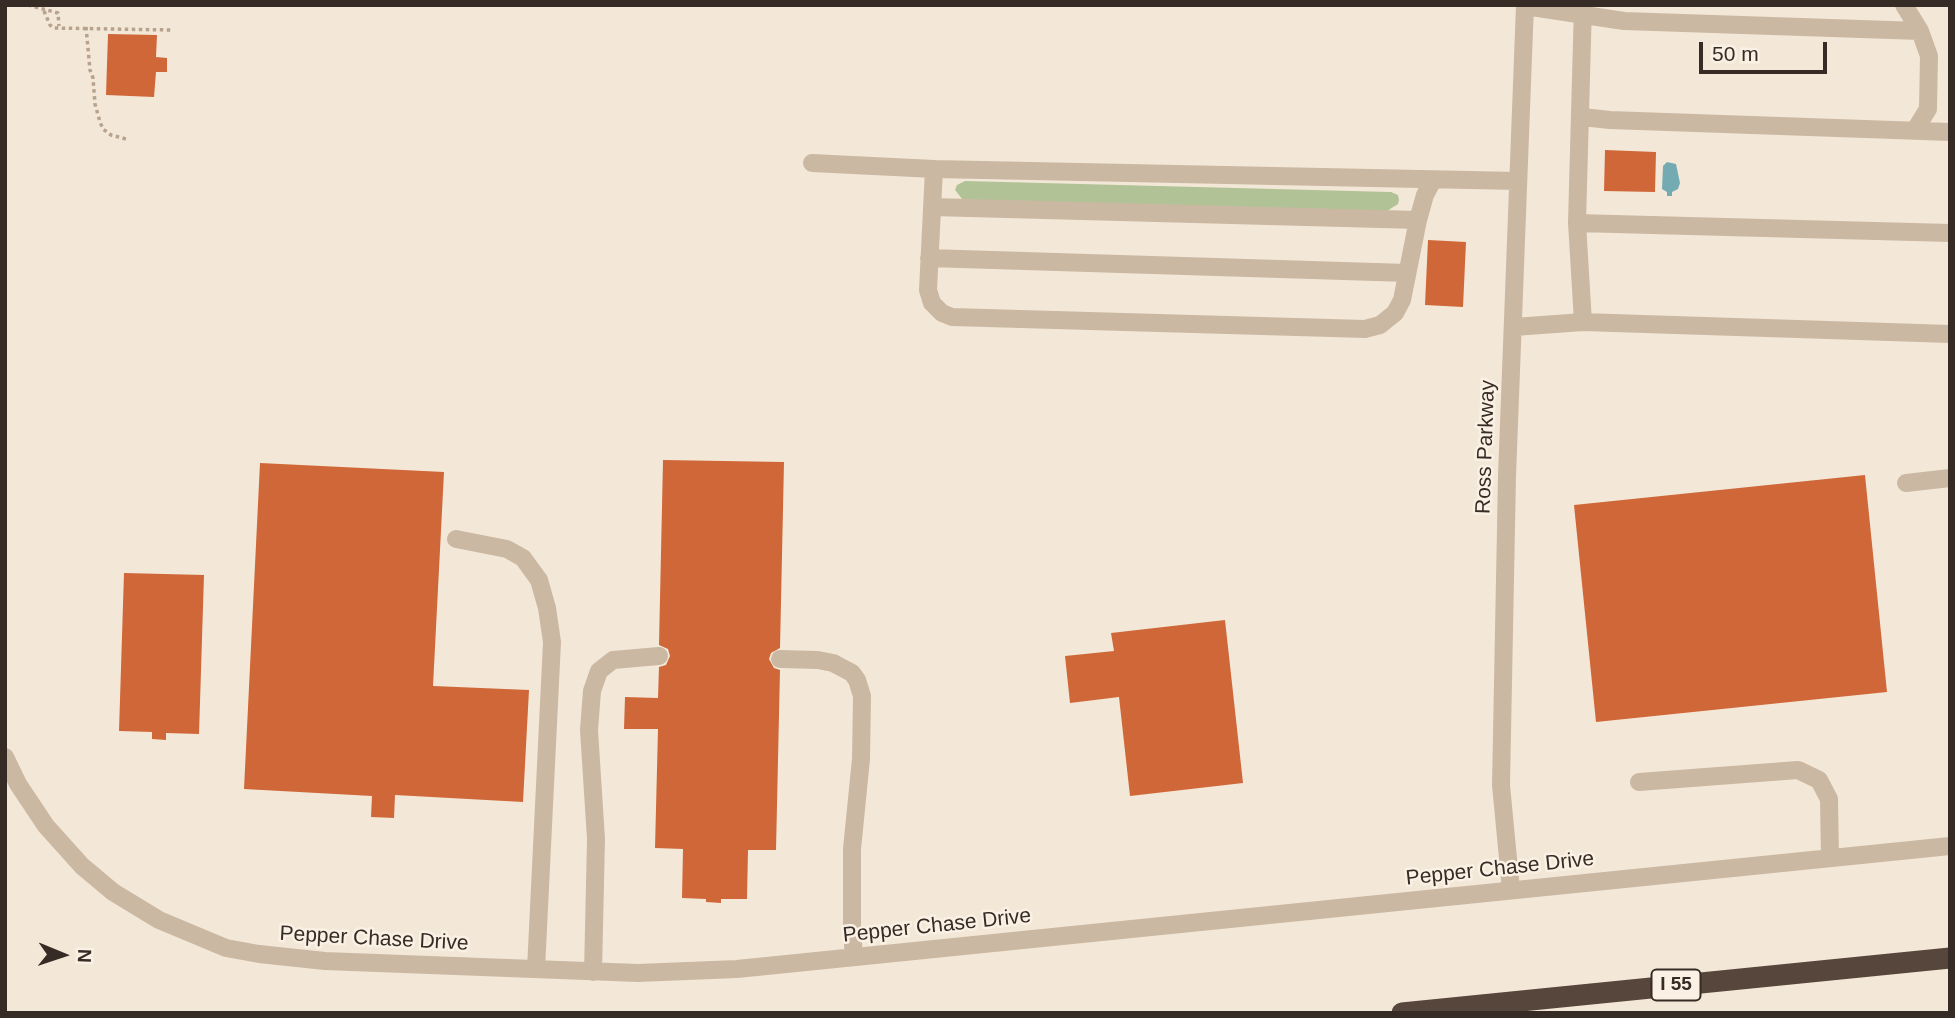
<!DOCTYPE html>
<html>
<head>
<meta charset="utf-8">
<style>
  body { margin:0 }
  #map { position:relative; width:1955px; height:1018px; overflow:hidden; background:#f3e8d7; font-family:Helvetica,sans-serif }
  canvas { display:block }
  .frame { position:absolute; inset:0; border:7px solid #362b25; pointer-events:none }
  .north { position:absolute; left:28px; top:920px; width:70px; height:70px; -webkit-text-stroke:5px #faf1e4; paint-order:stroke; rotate:92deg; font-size:19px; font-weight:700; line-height:28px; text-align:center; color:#362b25 }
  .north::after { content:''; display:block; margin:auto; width:24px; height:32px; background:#362b25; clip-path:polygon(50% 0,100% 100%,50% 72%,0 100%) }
  .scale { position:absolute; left:1699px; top:42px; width:128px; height:32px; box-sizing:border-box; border:4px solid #362b25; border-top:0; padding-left:9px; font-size:21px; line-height:24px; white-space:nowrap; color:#362b25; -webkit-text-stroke:5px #faf1e4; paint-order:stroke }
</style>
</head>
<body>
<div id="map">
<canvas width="1955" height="1018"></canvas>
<div class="frame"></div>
<div class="north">N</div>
<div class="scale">50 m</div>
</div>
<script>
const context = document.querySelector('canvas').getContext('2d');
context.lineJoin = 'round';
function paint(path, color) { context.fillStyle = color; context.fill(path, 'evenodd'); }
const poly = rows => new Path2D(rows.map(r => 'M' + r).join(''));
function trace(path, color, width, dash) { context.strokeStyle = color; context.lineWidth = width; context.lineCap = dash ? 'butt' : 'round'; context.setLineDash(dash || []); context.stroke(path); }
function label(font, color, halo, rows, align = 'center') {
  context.font = font + ' Helvetica,sans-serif'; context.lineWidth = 5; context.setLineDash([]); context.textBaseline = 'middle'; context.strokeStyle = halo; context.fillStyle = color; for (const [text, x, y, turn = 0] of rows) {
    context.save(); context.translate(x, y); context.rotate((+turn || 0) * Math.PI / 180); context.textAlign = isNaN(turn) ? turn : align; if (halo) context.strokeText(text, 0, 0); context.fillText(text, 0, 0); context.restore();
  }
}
paint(poly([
  [965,181,1391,192,1398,195,1399,200,1398,204,1387,211,963,200,955,190,957,185]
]), '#b1c296');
paint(poly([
  [1667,162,1676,164,1680,183,1678,189,1672,192,1672,196,1667,196,1667,192,1662,189,1663,166]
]), '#74abb2');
paint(poly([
  [108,34,157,35,156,57,167,58,167,72,156,72,154,97,106,95],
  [1605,150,1656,152,1655,192,1604,191],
  [1428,240,1466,242,1463,307,1425,305],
  [663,460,784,462,780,648,771,653,769,659,774,668,780,670,776,850,748,850,747,899,721,899,721,903,706,902,706,899,682,898,683,849,655,848,658,729,624,729,625,697,658,698,659,667,666,665,670,656,668,649,659,645],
  [260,463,444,472,433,686,529,690,523,802,395,795,394,818,371,817,372,796,244,789],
  [1865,475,1887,692,1596,722,1574,505],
  [124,573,204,575,199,734,166,733,166,740,152,739,152,732,119,731],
  [1225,620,1243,783,1130,796,1119,697,1070,703,1065,656,1114,651,1111,633]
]), '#cf6739');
trace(poly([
  [28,5,58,13,59,26],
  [44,11,50,25,54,28,171,30],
  [86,27,90,70,93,78,95,104,100,122,103,129,111,135,126,139]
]), '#b7a28d', 3.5, [3.5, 3.5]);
trace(poly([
  [1904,5,1920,31],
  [1525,6,1624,21,1920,31,1929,56,1928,109,1915,130],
  [1582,117,1610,120,1950,132],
  [812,163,934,169,1518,181],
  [934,169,928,290,932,303,942,313,952,317,1365,329,1380,325,1395,313,1402,300,1418,220,1425,195,1433,180],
  [932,207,1418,220],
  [1577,223,1950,233],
  [929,258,1407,273],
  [1583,322,1577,223,1583,5],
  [1514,327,1583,322,1950,334],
  [1906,483,1950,478],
  [456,539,507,549,523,558,539,580,547,608,552,642,536,969],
  [780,659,818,660,833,663,852,673,857,680,862,696,861,759,852,849,852,931,854,957],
  [5,757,18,784,46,826,82,866,113,892,159,920,226,948,259,954,325,961,638,973,737,969,1950,846],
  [1639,782,1798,770,1819,780,1829,799,1830,858],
  [1511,890,1501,785,1507,476,1525,5],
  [593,972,596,839,589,730,592,691,599,671,613,660,659,656]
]), '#cbb8a3', 18);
trace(poly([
  [1402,1013,1950,958]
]), '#57463c', 21);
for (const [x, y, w] of [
  [1676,985,49]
]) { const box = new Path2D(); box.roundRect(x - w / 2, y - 15.5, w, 31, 5); context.fillStyle = '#faf1e4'; context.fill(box); trace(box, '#362b25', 2); }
label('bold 19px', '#362b25', null, [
  ["I 55",1676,985]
]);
label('21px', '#362b25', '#faf1e4', [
  ["Ross Parkway",1486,447,-88],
  ["Pepper Chase Drive",1500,869,-6],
  ["Pepper Chase Drive",937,926,-6],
  ["Pepper Chase Drive",374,939,3]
]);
</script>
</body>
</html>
